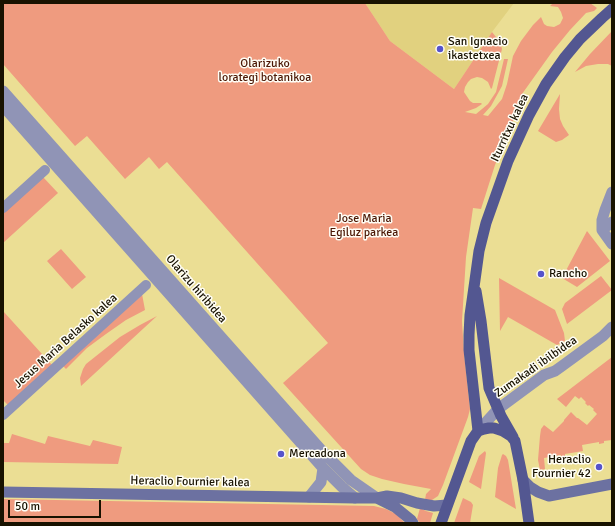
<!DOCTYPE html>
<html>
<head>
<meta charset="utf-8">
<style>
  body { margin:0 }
  #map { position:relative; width:615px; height:526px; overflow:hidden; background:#ebde94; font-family:Signika,sans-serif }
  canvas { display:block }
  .frame { position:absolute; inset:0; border:4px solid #181200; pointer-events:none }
  .scale { position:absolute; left:8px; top:500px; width:93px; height:18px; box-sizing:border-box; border:2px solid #181200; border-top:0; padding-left:5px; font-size:12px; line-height:14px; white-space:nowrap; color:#181200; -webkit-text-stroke:3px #fffef6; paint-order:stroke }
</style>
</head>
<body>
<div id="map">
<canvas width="615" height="526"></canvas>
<div class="frame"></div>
<div class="scale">50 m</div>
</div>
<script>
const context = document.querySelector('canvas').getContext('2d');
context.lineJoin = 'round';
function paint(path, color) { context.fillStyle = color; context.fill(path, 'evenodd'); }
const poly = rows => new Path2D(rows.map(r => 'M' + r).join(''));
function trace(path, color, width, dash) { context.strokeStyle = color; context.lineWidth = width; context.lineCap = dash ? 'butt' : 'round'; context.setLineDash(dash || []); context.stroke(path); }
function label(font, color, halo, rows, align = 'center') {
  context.font = font + ' Signika,sans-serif'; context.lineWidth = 3; context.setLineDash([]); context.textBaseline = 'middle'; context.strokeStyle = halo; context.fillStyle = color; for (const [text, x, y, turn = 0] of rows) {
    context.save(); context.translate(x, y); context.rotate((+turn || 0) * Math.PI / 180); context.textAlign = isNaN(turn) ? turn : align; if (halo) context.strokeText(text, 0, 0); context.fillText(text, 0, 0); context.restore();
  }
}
paint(poly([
  [365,3,514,3,492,32,454,89,390,41]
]), '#e1d17f');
paint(poly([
  [3,3,365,3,390,41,454,89,492,32,500,42,502,49,492,88,491,89,488,82,482,78,477,77,471,79,468,82,465,87,464,92,470,101,473,103,481,103,482,104,476,108,465,112,476,114,488,104,496,92,504,59,508,59,502,86,491,106,483,115,488,116,502,99,507,84,513,56,521,41,533,25,541,17,544,24,547,26,554,27,560,24,563,18,561,12,558,7,550,6,553,3,590,3,597,8,594,11,586,13,570,30,552,52,522,94,524,100,513,121,495,165,481,209,473,208,466,257,462,321,464,354,470,409,468,417,443,485,438,496,432,500,425,500,426,494,431,489,404,484,382,479,370,475,361,469,283,383,328,343,167,162,159,169,149,157,125,179,87,136,75,146,3,64],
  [612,31,612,66,608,64,598,64,586,66,575,72,590,54],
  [560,94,559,109,560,119,563,126,569,135,562,140,556,142,538,131],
  [43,177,58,193,3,243,3,213],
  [587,231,610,261,577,287,562,278],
  [61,249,86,277,72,289,47,261],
  [601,276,612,290,567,324,562,309,565,303],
  [499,278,555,310,564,333,565,341,557,345,508,317,500,331],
  [142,294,145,310,126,320,106,334,87,348,66,369,62,365],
  [3,311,52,365,8,405,3,400],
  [157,316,81,386,80,378,83,369,86,364,120,337,140,325],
  [612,357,612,440,604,441,604,443,599,444,599,442,582,445,583,451,565,454,565,456,561,456,561,455,544,458,545,469,540,470,538,460,540,436,541,429,544,425,553,432,564,421,564,420,571,412,577,418,578,418,587,425,597,414,593,410,594,409,589,405,588,406,585,403,586,402,581,397,579,399,575,396,566,407,557,399],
  [12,434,45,444,48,436,90,446,93,440,122,447,118,464,3,462,3,443,9,443],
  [485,451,486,453,481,489,469,482,479,456],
  [503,454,506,456,508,460,516,509,495,497,498,468,502,455],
  [463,498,471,502,473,505,470,523,454,523],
  [3,499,374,506,386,509,396,514,405,523,3,523],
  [420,508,426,511,433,513,430,523,420,523,417,519]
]), '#ef9b7f');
trace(poly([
  [3,208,45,170],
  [3,415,146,285]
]), '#9094b6', 10);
trace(poly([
  [3,91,323,452,351,480,377,498],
  [3,106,323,468,342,487,355,498],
  [612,192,605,210,602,220,602,230,612,244],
  [602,230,612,222],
  [478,431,498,409,544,375,555,371,562,366,603,336,612,327],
  [309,497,321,482,323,468]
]), '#9094b6', 11);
trace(poly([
  [523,480,530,487,538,492,549,496,612,484],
  [3,492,355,498,377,498,387,496,401,498,417,503,434,506,447,505],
  [377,498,395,507,411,520,413,523]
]), '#6c71a1', 11);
trace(poly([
  [476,291,481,321,489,388,501,416,513,437],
  [478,431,469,350,469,335,470,315,475,280,479,251,486,223,508,161,529,115,546,84,565,57,580,39,602,18,612,9],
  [441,523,471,441,478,431,484,429,489,428,494,428,503,431,511,436,515,441,523,480,529,523]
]), '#535791', 11);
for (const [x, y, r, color] of [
  [440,49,4,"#5653cb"],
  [541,274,4,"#5653cb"],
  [281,454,4,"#5653cb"],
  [599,467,4,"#5653cb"]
]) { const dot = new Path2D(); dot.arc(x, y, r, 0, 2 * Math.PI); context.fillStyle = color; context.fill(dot); trace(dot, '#fffef6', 1.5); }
label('12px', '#181200', '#fffef6', [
  ["San Ignacio",448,42],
  ["ikastetxea",448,56],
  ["Rancho",549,274],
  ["Mercadona",289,454],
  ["Heraclio",591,460,"right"],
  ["Fournier 42",591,474,"right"]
], 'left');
label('12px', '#4b1704', '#fffef6', [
  ["Olarizuko",265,64],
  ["lorategi botanikoa",265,78],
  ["Jose Maria",364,219],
  ["Egiluz parkea",364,233]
]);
label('12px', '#181200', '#fffef6', [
  ["Iturritxu kalea",510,128,-65],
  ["Olarizu hiribidea",196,289,49],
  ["Jesus Maria Belasko kalea",66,341,-42],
  ["Zumakadi ibilbidea",536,367,-35],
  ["Heraclio Fournier kalea",190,482,1]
]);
</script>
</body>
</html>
